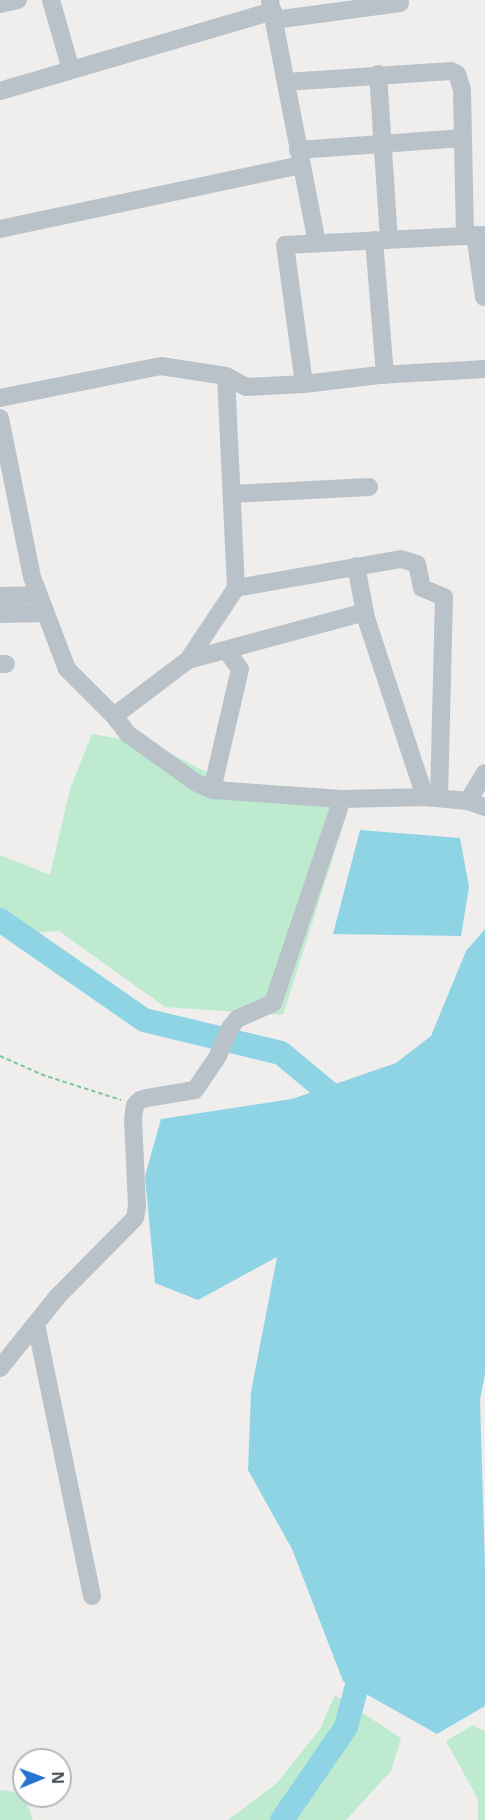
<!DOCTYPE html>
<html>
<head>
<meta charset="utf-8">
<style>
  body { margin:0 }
  #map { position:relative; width:485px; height:1820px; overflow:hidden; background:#f0eded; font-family:"Open Sans",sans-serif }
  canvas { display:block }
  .north { position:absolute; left:12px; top:1748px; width:60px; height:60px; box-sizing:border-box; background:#fff; border:2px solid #b5b9bd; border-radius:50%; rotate:89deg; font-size:16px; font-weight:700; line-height:24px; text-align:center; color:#475159 }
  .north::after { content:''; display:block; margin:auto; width:21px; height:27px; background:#2572d2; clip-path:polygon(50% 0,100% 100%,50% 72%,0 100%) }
</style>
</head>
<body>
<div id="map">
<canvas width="485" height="1820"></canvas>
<div class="north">N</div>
</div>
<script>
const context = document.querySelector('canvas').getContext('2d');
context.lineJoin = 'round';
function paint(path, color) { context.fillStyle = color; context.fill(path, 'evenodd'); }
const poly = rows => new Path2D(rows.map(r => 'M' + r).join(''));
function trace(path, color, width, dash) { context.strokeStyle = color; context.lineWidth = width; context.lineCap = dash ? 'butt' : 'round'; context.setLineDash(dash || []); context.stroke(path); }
paint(poly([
  [92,734,152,744,226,782,350,791,346,816,283,1015,165,1007,59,931,0,935,0,855,50,875,70,789],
  [335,1695,401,1738,391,1771,346,1820,228,1820,277,1783,320,1729],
  [473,1725,485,1731,485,1820,478,1820,478,1799,446,1741],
  [0,1790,23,1793,33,1820,0,1820]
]), '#beebcf');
paint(poly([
  [360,830,460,838,469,887,461,936,333,934],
  [485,929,485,1373,480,1400,485,1568,485,1706,437,1734,343,1681,292,1549,248,1470,251,1392,277,1257,198,1300,155,1283,145,1176,161,1119,292,1099,396,1063,431,1036,466,951]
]), '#8ed4e5');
trace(poly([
  [0,920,144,1020,281,1053,340,1102,338,1111],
  [282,1820,346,1727,364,1659]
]), '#8ed4e5', 24);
trace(poly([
  [0,1056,43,1075,121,1100]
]), '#78c79f', 2, [4.5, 3]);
trace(poly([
  [51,0,71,70],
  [270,1,317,243],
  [0,4,18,0],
  [274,20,400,3],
  [378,74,389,240],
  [286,82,451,71,457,74,462,90,465,236],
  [0,91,273,11],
  [298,150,463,138],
  [0,229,301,165],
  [475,235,484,297],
  [374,240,385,375],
  [304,384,285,245,485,235],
  [0,398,161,366,226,376,246,387,304,384,379,375,485,369],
  [0,418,32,577,67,669,114,716,128,734,195,782,212,790,342,799,425,797,468,801,485,807],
  [232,494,369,487],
  [356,566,366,618,425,797],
  [236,588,401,559,417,564,422,588,444,597,439,798],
  [0,596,39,595],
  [0,614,46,613],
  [188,660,365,612],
  [0,664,6,664],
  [114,716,188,660,236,588,226,376],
  [212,790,240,669,226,650],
  [468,801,485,773],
  [36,1324,92,1596],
  [0,1368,58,1296,135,1218,137,1206,133,1119,135,1105,140,1100,147,1098,195,1090,218,1056,230,1028,237,1019,273,1003,342,799]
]), '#bac2c9', 18);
</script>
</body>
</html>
